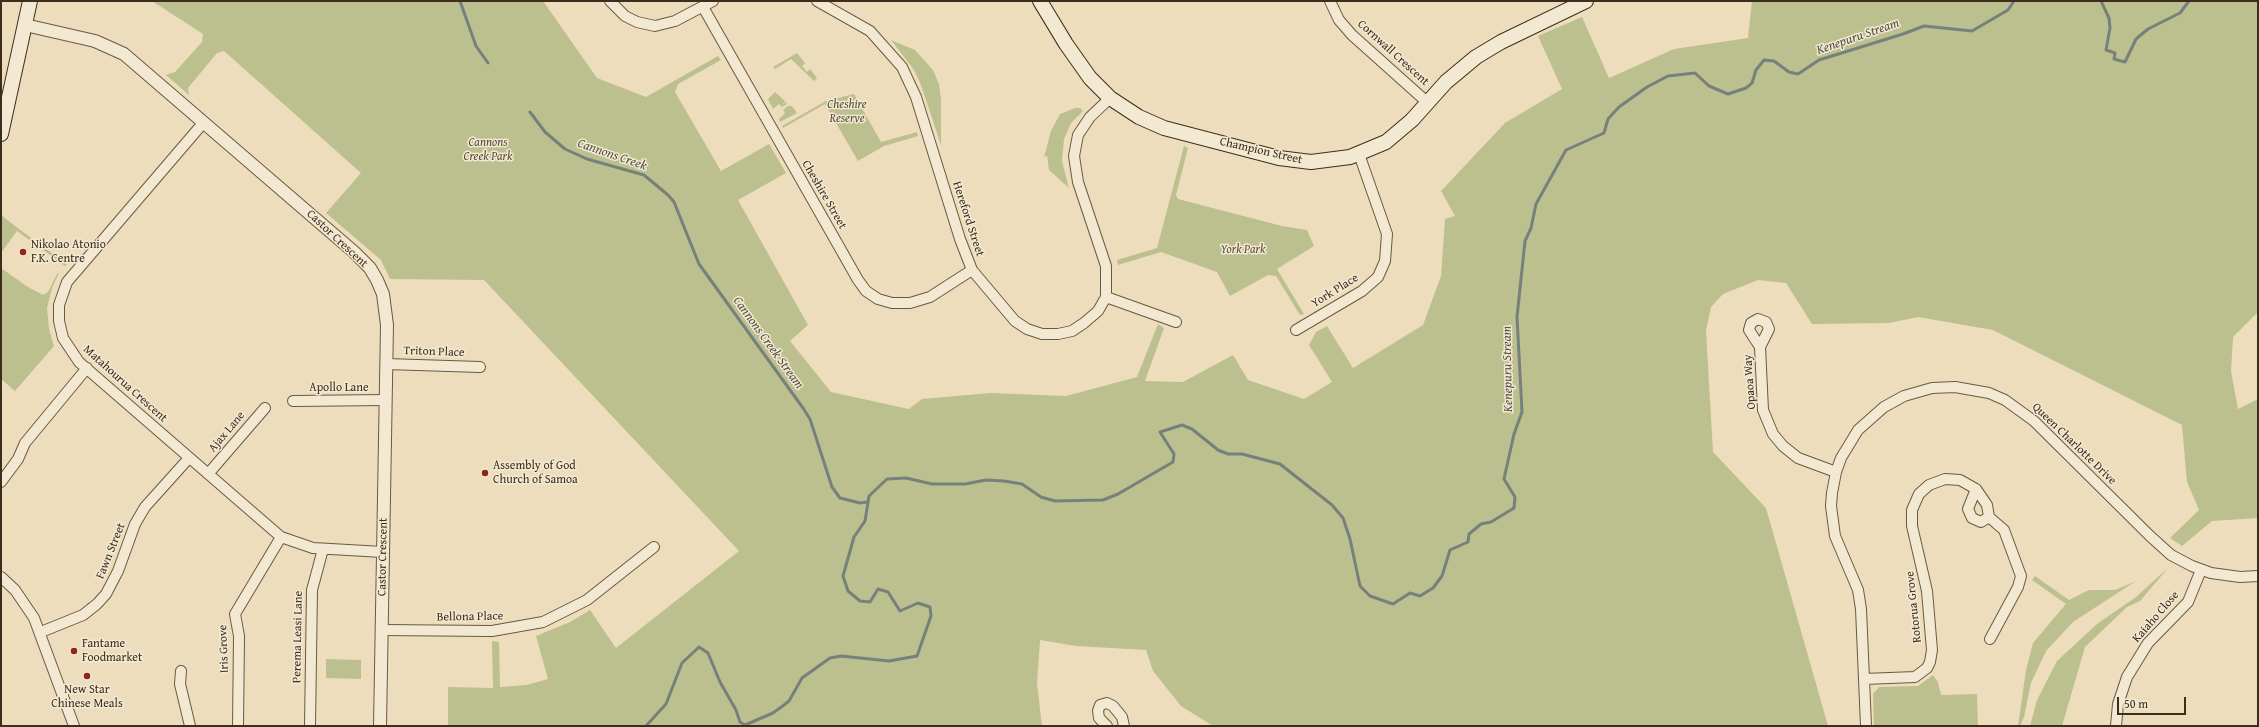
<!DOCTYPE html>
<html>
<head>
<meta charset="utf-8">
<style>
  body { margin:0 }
  #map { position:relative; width:2259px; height:727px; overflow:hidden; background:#edddbc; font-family:"Gentium Book Plus",serif }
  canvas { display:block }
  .frame { position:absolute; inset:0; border:2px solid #3d2d1c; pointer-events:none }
  .scale { position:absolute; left:2117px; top:697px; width:69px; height:18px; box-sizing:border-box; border:2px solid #3d2d1c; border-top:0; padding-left:5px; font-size:12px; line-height:14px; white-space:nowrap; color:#3d2d1c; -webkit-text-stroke:3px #f3e9d3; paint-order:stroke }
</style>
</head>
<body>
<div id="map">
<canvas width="2259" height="727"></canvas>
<div class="frame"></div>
<div class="scale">50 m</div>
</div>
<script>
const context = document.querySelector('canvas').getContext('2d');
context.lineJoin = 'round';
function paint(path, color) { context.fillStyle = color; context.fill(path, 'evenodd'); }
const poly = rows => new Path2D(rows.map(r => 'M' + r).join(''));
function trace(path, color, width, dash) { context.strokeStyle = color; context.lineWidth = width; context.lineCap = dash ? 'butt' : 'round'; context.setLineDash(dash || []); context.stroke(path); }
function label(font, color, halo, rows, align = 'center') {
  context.font = font + ' "Gentium Book Plus",serif'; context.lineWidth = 3; context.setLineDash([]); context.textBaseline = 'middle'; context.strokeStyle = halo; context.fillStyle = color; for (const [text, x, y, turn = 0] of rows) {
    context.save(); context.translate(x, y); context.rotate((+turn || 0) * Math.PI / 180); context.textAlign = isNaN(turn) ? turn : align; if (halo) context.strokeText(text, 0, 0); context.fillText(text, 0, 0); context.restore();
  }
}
paint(poly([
  [152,1,543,1,597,78,646,97,718,56,721,60,678,84,675,92,721,171,769,144,786,173,738,200,808,325,790,341,831,392,909,409,922,399,991,393,1066,396,1137,377,1158,324,1164,328,1145,381,1183,382,1233,355,1248,380,1304,399,1332,382,1309,345,1316,332,1327,326,1353,368,1423,325,1441,276,1445,219,1455,216,1441,191,1505,123,1562,89,1538,36,1582,17,1609,78,1674,49,1748,38,1752,1,2258,1,2258,312,2233,337,2231,371,2238,409,2258,399,2258,518,2212,521,2182,546,2170,538,2199,510,2187,482,2182,425,1993,330,1918,317,1889,323,1812,324,1786,283,1758,280,1723,294,1711,307,1706,331,1713,452,1766,508,1828,726,1213,726,1181,706,1153,671,1146,650,1076,646,1040,640,1037,683,1042,726,448,726,448,687,493,688,492,641,499,642,500,687,527,685,548,679,536,636,570,622,590,610,616,648,739,551,484,280,390,279,381,260,326,213,361,173,224,51,217,53,188,88,189,95,166,75,175,72,202,42,203,34],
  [891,40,915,50,933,70,939,84,941,99,941,145,921,85,914,70],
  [797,53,805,63,802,66,807,72,810,69,817,78,814,81,791,59,775,69,773,67],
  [775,92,785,101,782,105,786,102,787,104,782,107,779,104,773,109,768,99],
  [854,94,881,142,917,132,918,136,884,146,858,161,825,104,783,128,782,126,826,101],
  [788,106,792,106,797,113,780,122,779,119,785,113,783,110],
  [1075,108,1080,108,1083,111,1071,123,1064,139,1062,161,1069,188,1049,170,1047,156,1044,157,1051,131,1060,114],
  [1184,146,1188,148,1176,195,1178,199,1282,226,1307,230,1314,246,1277,269,1304,314,1300,315,1276,276,1268,275,1230,296,1217,272,1161,252,1118,265,1117,260,1157,248],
  [1,215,19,229,67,264,65,266,17,231,1,253],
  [1,268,28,287,43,295,48,292,57,274,59,273,52,288,47,308,49,329,54,346,15,391,1,379],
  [2168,568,2140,601,2127,607,2085,647,2062,726,2030,726,2037,700,2057,661,2097,624,2136,597],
  [2035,576,2069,600,2089,590,2115,590,2136,581,2073,622,2046,651,2031,683,2024,717,2020,726,2018,726,2026,670,2033,643,2066,604,2032,580],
  [326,659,361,660,361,679,326,678],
  [1933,675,1938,682,1941,695,1977,694,1978,726,1874,726,1873,694,1879,687,1918,686]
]), '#bcc08e');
trace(poly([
  [460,1,476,46,488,63],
  [2101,1,2109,18,2110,28,2106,50,2115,53,2114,59,2125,62,2136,39,2148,29,2180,13,2189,1],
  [530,112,545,132,565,149,587,159,644,175,668,195,674,202,699,264,803,408,810,419,832,487,840,498,860,503,867,502],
  [646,726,666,704,682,663,699,647,708,653,720,682,736,710,740,722,745,725,773,713,784,705,789,701,802,678,830,658,841,656,889,661,917,656,931,616,930,607,918,603,900,611,888,592,878,589,870,602,860,601,848,591,843,576,854,537,865,521,869,496,887,479,906,478,932,484,965,484,986,480,1004,481,1022,484,1041,497,1055,501,1103,500,1118,494,1173,462,1174,454,1160,432,1182,425,1192,429,1218,450,1228,454,1242,454,1280,464,1332,505,1343,518,1350,539,1360,586,1370,596,1393,604,1410,593,1420,596,1433,588,1442,576,1450,550,1468,542,1469,534,1481,524,1491,522,1514,508,1515,497,1504,479,1514,434,1522,412,1517,317,1525,241,1531,228,1536,204,1566,150,1604,133,1608,119,1619,107,1647,87,1668,76,1695,73,1709,86,1728,94,1746,88,1752,83,1756,70,1764,60,1774,61,1789,72,1798,74,1819,60,1903,34,1924,26,1972,31,2008,10,2014,1]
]), '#77817b', 3);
const minor = poly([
  [610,1,625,16,637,22,655,26,675,21,713,1],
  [817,1,870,31,902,67,916,97,960,239,972,270,1015,321,1027,329,1042,334,1058,334,1072,331,1084,323,1098,311,1106,297,1106,266,1078,182,1074,156,1078,135,1090,117,1110,98],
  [1330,1,1339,20,1352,35,1428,103],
  [703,7,858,280,866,291,878,299,892,303,910,303,930,297,972,270],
  [204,122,67,282,59,305,59,321,63,338,79,362,281,537,313,548,383,552],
  [1106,297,1176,322],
  [1296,330,1362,291,1378,277,1385,261,1387,234,1359,154],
  [1760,347,1769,329,1766,322,1758,319,1751,323,1749,330,1760,347,1763,410,1773,434,1783,446,1798,458,1836,472],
  [386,364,480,367],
  [293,401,386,400],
  [208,474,265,408],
  [1,482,18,459,25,443,87,368],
  [1989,517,2004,530,2021,576,2018,587,1990,639],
  [1,577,15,590,34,618,74,726],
  [382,630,492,631,543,622,587,600,654,547],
  [41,632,83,615,97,604,106,594,118,571,135,524,145,507,189,458],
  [181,671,180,684,190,726],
  [1864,679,1915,677,1927,668,1930,662,1932,650,1927,591,1912,526,1912,510,1919,494,1929,485,1945,479,1960,480,1976,489,1987,505,1989,517,1981,522,1972,518,1968,509,1976,489],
  [238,726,239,636,235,614,281,537],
  [310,726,312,590,323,549],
  [1107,726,1099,718,1098,711,1100,705,1107,703,1113,706,1122,717,1124,726],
  [1866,726,1861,609,1858,590,1835,536,1831,506,1832,493,1836,472,1841,458,1858,430,1884,407,1904,396,1932,388,1955,387,1989,393,2005,400,2034,421,2150,536,2171,555,2192,566,2211,573,2240,577,2258,576],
  [2116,726,2118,704,2127,677,2148,643,2188,602,2201,570]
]);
const tertiary = poly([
  [25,25,95,41,124,54,354,252,370,268,377,280,383,294,387,325,380,726]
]);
const secondary = poly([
  [1040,1,1066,44,1090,78,1110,98,1139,117,1164,128,1279,158,1311,162,1350,157,1386,142,1412,120,1446,82,1476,57,1501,42,1586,1],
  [1,134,30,1]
]);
trace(minor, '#695944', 12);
trace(tertiary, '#695944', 14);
trace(secondary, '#3d2d1c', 16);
trace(minor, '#f3e9d3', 10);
trace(tertiary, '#f3e9d3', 12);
trace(secondary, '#f3e9d3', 14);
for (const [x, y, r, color] of [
  [23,252,4,"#8f2418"],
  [485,473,4,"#8f2418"],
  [74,651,4,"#8f2418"],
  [87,676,4,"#8f2418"]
]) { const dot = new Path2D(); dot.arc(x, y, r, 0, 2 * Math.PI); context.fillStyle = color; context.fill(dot); trace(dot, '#f3e9d3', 1.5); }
label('12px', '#3d2d1c', '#f3e9d3', [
  ["Cornwall Crescent",1393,53,42],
  ["Champion Street",1261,151,13],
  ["Cheshire Street",824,195,60],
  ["Hereford Street",968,219,72],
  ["Castor Crescent",337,239,43],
  ["York Place",1335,291,-32],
  ["Triton Place",434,352,2],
  ["Opaoa Way",1750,382,-94],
  ["Matahourua Crescent",125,384,42],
  ["Apollo Lane",339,388],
  ["Ajax Lane",227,432,-50],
  ["Queen Charlotte Drive",2074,444,44],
  ["Fawn Street",111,551,-68],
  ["Castor Crescent",383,557,-89],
  ["Rotorua Grove",1914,607,-96],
  ["Bellona Place",470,617,-1],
  ["Kaiaho Close",2156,617,-49],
  ["Perema Leasi Lane",298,637,-89],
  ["Iris Grove",224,649,-92]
]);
label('italic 12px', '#564a33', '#f3e9d3', [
  ["Cheshire",847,105],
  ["Reserve",847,119],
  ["Cannons",488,143],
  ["Creek Park",488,157],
  ["York Park",1243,250]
]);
label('12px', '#3d2d1c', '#f3e9d3', [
  ["Nikolao Atonio",31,245],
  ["F.K. Centre",31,259],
  ["Assembly of God",493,466],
  ["Church of Samoa",493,480],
  ["Fantame",82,644],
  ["Foodmarket",82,658],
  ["New Star",87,690,"center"],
  ["Chinese Meals",87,704,"center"]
], 'left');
label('italic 13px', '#555044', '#f3e9d3', [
  ["Kenepuru Stream",1858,37,-19],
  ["Cannons Creek",612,155,19],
  ["Cannons Creek Stream",768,343,54],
  ["Kenepuru Stream",1508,369,-91]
]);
</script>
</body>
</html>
